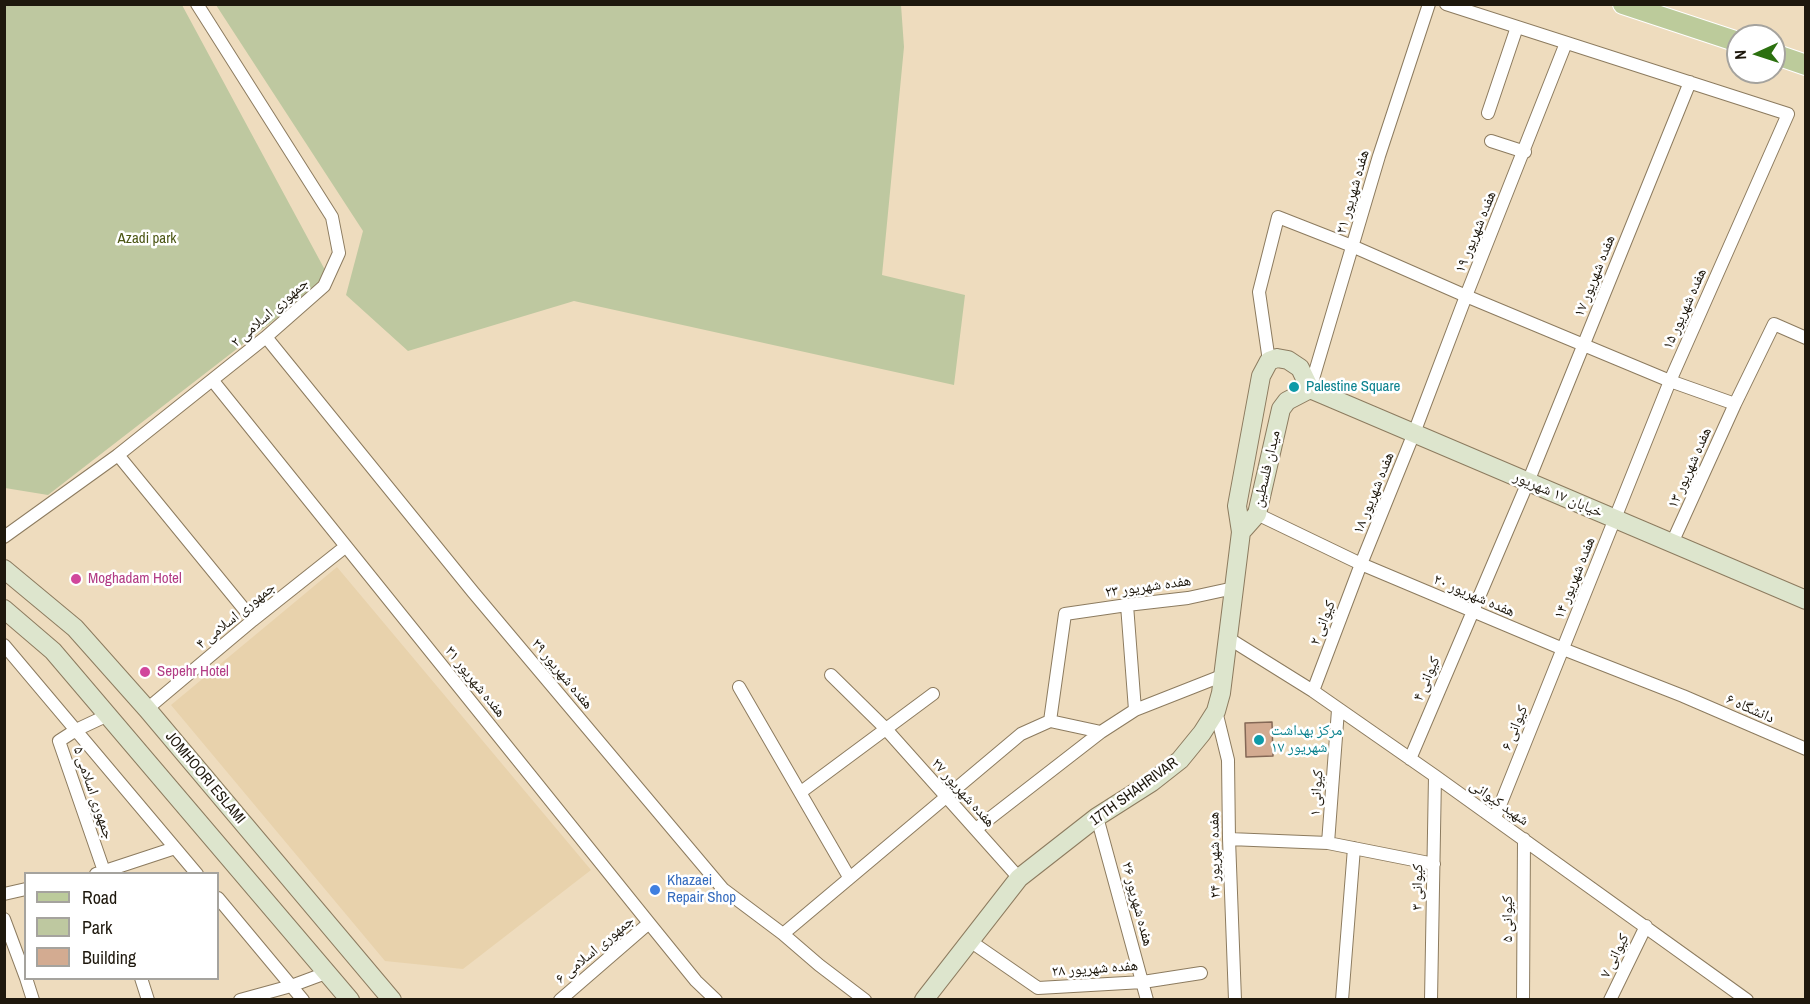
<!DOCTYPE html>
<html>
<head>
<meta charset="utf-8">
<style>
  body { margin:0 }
  #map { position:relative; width:1810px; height:1004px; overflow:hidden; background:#eedcbe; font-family:"Archivo Narrow",sans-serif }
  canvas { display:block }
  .frame { position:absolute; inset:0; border:6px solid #1e180d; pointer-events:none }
  .legend { position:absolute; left:24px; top:872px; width:195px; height:108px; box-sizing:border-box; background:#fff; border:2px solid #a5a39e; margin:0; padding:8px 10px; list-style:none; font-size:18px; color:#1e180d }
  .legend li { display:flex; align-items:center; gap:12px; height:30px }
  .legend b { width:30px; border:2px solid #a5a39e }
  .north { position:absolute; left:1726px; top:24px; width:60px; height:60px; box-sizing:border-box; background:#fff; border:2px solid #a5a39e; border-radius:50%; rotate:267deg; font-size:16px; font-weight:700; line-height:24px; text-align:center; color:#1e180d }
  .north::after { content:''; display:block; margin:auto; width:21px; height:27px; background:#2c7110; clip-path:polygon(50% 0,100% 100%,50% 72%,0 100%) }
</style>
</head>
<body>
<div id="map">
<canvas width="1810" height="1004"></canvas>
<div class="frame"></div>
<ul class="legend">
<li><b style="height:8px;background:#bccb9b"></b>Road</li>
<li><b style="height:16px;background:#bec8a0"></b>Park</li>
<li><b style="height:16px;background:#d3ab91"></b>Building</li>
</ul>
<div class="north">N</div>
</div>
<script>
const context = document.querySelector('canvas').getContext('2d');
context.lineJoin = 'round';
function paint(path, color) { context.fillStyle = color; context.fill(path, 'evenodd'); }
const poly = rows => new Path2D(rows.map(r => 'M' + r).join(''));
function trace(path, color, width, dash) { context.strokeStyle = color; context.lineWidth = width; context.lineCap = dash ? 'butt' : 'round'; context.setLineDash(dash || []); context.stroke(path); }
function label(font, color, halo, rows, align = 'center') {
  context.font = font + ' "Archivo Narrow","Noto Naskh Arabic",sans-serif'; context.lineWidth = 5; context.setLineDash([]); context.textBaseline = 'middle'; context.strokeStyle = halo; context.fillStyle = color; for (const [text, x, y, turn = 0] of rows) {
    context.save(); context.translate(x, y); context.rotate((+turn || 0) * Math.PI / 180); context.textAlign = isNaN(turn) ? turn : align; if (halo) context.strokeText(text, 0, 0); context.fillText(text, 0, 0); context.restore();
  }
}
paint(poly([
  [337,567,591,870,463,969,385,961,171,705]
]), '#e8d2ac');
paint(poly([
  [4,5,182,5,325,270,322,283,48,495,5,488],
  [216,5,901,5,904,47,882,275,965,295,954,385,574,301,408,351,346,295,363,231]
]), '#bec8a0');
const building = poly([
  [1272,722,1273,756,1246,757,1245,723,1272,722]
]);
paint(building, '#d3ab91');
trace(building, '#846856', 1.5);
const street = poly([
  [1446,4,1788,114,1670,381,1495,818],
  [1488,113,1517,27],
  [1491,141,1525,152],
  [266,337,473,592,723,889,783,934,819,965,865,1000],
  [1269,361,1259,292,1278,217,1352,246,1466,296,1670,381,1735,404],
  [213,381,649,923,696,981,716,1000],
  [1310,389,1379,156,1429,4],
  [118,455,253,620],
  [1257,514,1361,564,1563,649,1683,696,1806,749],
  [4,537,118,455,266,337,324,286,339,253,332,217,197,4],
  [1672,543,1735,404,1774,324,1806,338],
  [1127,605,1135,710],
  [1228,638,1313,691,1435,776,1747,1000],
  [4,645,197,874],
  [831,675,885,728,1019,878],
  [739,687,849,877],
  [1313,691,1361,564,1414,433,1466,296,1566,43],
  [147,709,253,620,345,547],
  [1216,711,1228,760,1229,839,1235,1000],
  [1050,721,1065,614,1127,605,1188,598,1234,588],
  [1410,759,1528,482,1690,82],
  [801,792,933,694],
  [1097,817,1147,1000],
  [976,829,1101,732,1135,710,1224,675],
  [1229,839,1328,843,1434,864],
  [1328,843,1338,710],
  [96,874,175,848],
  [105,874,59,741,76,730,108,715],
  [4,894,26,889],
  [218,898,303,1000],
  [4,919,26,978],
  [783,934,1021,734,1050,721,1101,732],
  [970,941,1038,988,1143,982,1201,973],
  [26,978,33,1000],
  [141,978,148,1000],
  [240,1000,291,986,326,973],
  [560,1000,649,923],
  [1342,1000,1354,848],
  [1431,1000,1435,776],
  [1523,1000,1524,839],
  [1610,1000,1646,926]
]);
const secondary = poly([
  [1277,358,1288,360,1300,368,1310,389,1287,401,1281,409,1257,514,1241,532,1237,506,1261,376,1269,361,1277,358],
  [1310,389,1806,600],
  [4,569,75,628,147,709,392,1000],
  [4,609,53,651,350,1000],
  [924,1000,1019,878,1097,817,1152,782,1180,760,1202,733,1216,711,1221,693,1241,532]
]);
const primary = poly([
  [1623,4,1738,42],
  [1774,54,1806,65]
]);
trace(street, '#8c7b5f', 14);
trace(secondary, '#8c7b5f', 20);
trace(primary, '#fff', 22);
trace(street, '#fff', 12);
trace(secondary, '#dde5cd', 18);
trace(primary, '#bccb9b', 20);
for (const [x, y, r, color] of [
  [1294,387,6,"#0f9aa8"],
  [76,579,6,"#d1479c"],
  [145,672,6,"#d1479c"],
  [1259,740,6,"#0f9aa8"],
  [655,890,6,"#3f7fe0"]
]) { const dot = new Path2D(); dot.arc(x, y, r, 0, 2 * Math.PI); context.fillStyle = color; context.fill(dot); trace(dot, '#fff', 2); }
label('15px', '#1e180d', '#fff', [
  ["هفده شهریور ۲۱",1353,192,-74],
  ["هفده شهریور ۱۹",1476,232,-68],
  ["هفده شهریور ۱۷",1595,276,-68],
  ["هفده شهریور ۱۵",1685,309,-66],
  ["جمهوری اسلامی ۲",270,313,-41],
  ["هفده شهریور ۱۳",1690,468,-66],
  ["میدان فلسطین",1267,469,-77],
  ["هفده شهریور ۱۸",1374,493,-68],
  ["خیابان ۱۷ شهریور",1558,495,23],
  ["هفده شهریور ۱۴",1575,578,-68],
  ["هفده شهریور ۲۳",1148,587,-8],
  ["هفده شهریور ۲۰",1474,596,23],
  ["جمهوری اسلامی ۴",236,616,-39],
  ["کیوانی ۲",1323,623,-69],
  ["هفده شهریور ۲۹",562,674,50],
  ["کیوانی ۴",1427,679,-67],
  ["هفده شهریور ۳۱",475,682,51],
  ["دانشگاه ۶",1750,709,24],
  ["کیوانی ۶",1515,728,-68],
  ["JOMHOORI ESLAMI",205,778,50],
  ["17TH SHAHRIVAR",1134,792,-36],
  ["جمهوری اسلامی ۵",93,793,71],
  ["هفده شهریور ۲۷",963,793,48],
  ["کیوانی ۱",1317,793,-86],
  ["شهید کیوانی",1499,803,35],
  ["هفده شهریور ۲۴",1215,855,-91],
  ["کیوانی ۳",1418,887,-89],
  ["هفده شهریور ۲۶",1137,904,75],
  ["کیوانی ۵",1508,919,-90],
  ["جمهوری اسلامی ۶",595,950,-40],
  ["کیوانی ۷",1615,956,-64],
  ["هفده شهریور ۲۸",1095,969,-4]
]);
label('15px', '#4c5715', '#fff', [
  ["Azadi park",147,239]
]);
label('15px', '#0d838f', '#fff', [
  ["Palestine Square",1306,387],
  ["مرکز بهداشت",1271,731],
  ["۱۷ شهریور",1271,748]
], 'left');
label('15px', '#b23c85', '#fff', [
  ["Moghadam Hotel",88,579],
  ["Sepehr Hotel",157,672]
], 'left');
label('15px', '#366cbe', '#fff', [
  ["Khazaei",667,881],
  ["Repair Shop",667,898]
], 'left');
</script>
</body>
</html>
